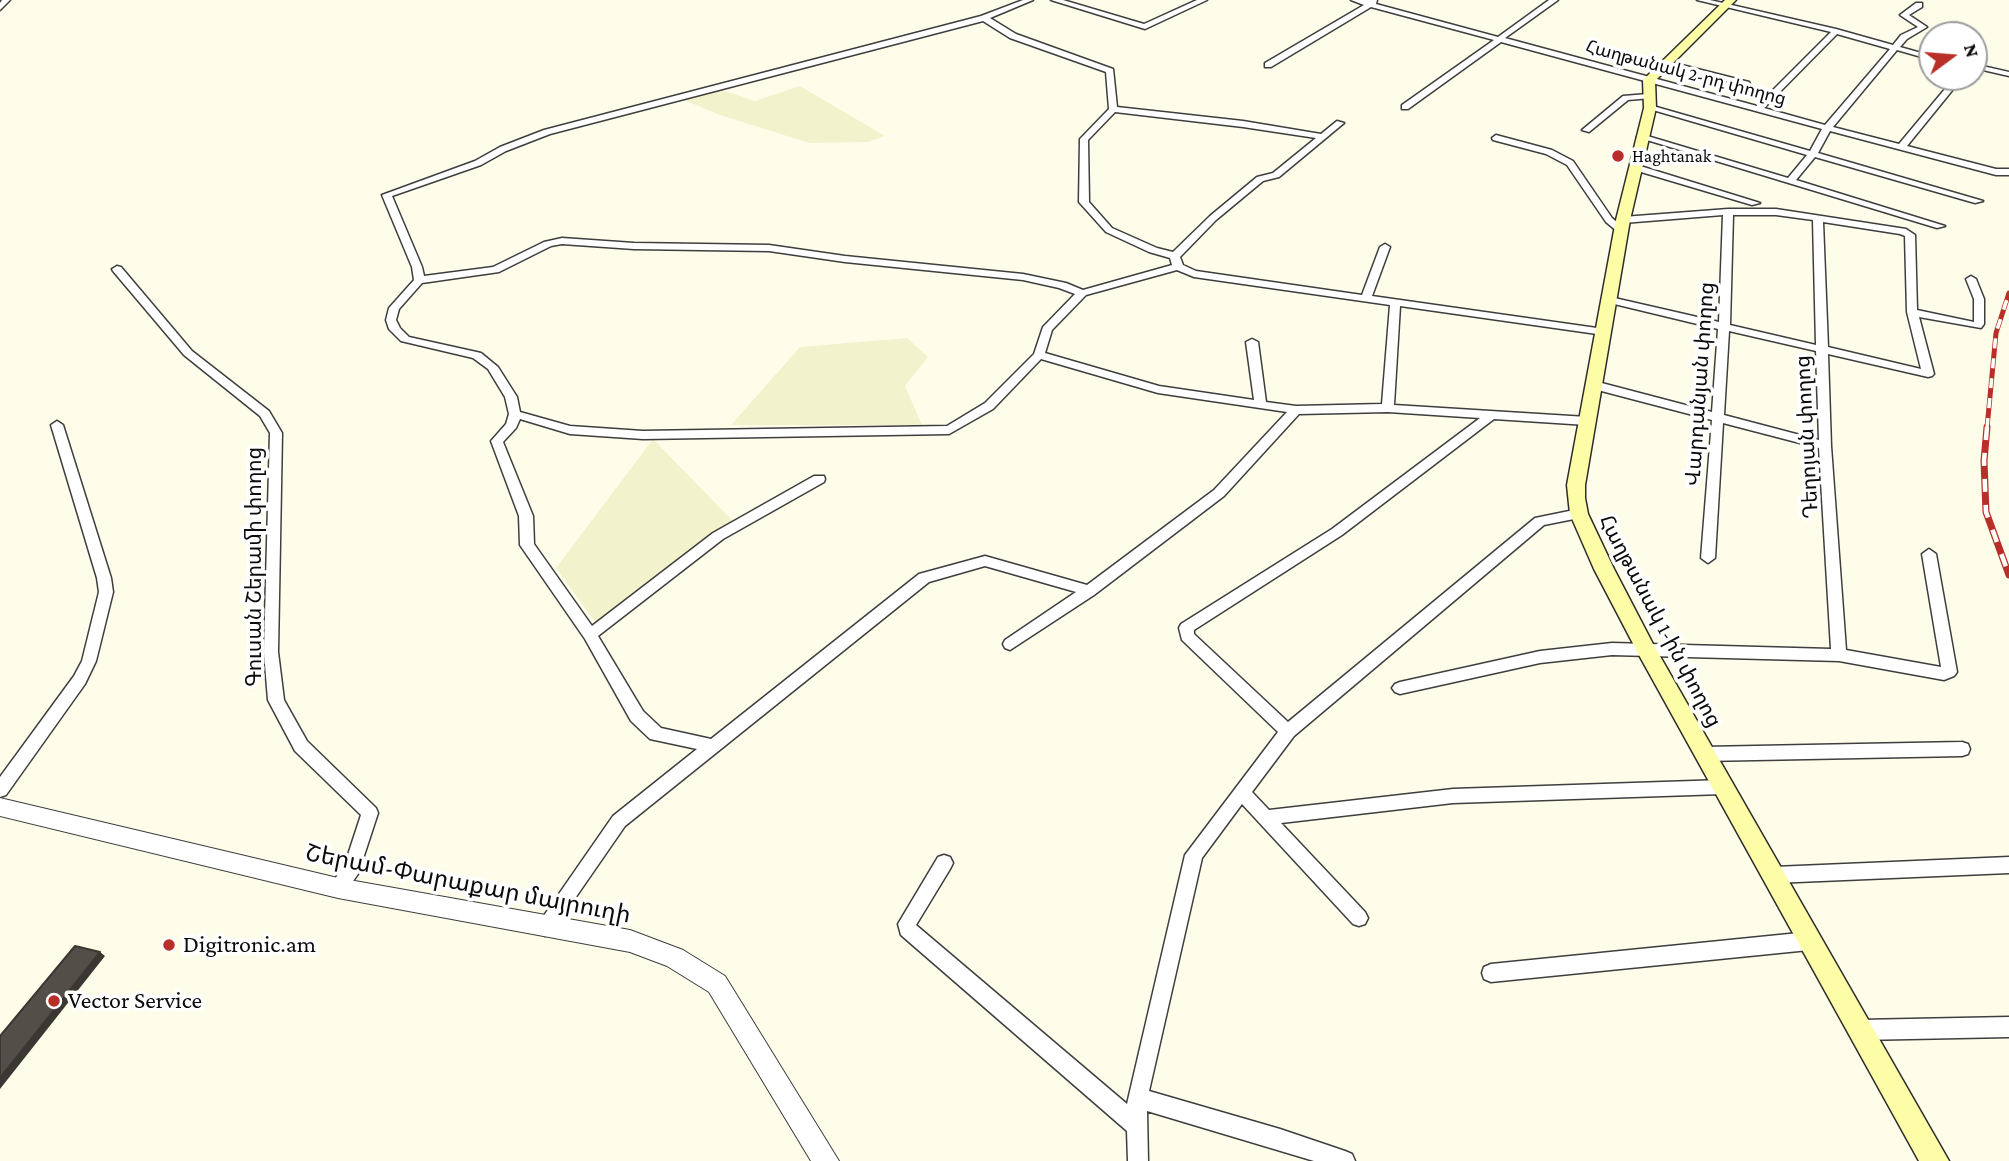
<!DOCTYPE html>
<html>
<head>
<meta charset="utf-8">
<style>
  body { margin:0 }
  #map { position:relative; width:2009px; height:1161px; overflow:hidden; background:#fefdea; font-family:"Crimson Pro",serif }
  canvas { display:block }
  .north { position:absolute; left:1918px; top:21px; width:70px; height:70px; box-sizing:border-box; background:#fff; border:2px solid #9d9d9d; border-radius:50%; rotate:74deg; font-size:19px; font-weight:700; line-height:28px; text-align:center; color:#0b0b0b }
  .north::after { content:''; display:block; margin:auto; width:24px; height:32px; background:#b72f28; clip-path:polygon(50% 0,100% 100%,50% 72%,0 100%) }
</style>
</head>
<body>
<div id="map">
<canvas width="2009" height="1161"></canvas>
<div class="north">N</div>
</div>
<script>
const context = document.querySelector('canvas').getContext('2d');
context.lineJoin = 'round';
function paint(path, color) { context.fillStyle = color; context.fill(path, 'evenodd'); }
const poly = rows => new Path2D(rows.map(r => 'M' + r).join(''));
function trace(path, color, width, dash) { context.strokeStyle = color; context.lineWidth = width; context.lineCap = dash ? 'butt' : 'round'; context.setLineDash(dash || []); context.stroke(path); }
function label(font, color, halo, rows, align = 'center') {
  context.font = font + ' "Crimson Pro","Noto Sans Armenian",serif'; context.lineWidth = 7; context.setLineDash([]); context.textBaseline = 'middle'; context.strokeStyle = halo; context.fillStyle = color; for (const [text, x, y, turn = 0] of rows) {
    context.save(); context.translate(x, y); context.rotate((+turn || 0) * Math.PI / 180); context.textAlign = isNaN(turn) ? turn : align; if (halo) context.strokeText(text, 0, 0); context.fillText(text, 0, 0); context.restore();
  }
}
paint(poly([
  [800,86,885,136,868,142,809,143,720,115,679,98,719,89,755,101],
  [907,338,928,357,905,386,922,425,731,425,800,347],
  [653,439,733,521,596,623,556,568]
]), '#f2f3cc');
const minor = poly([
  [2,0,10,0,0,10,0,3,2,0],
  [1023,0,1033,0,990,18,1016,34,1113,69,1117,107,1243,121,1321,134,1337,121,1344,123,1279,177,1263,181,1216,220,1180,257,1183,265,1196,271,1362,295,1380,247,1385,244,1390,247,1372,296,1604,329,1610,332,1604,335,1400,306,1394,405,1587,417,1593,421,1587,425,1494,419,1342,535,1194,630,1194,634,1288,722,1535,518,1579,509,1584,511,1586,514,1584,517,1544,525,1294,736,1252,792,1269,810,1453,789,1723,780,1729,782,1731,787,1729,792,1723,794,1453,803,1281,823,1365,912,1368,918,1365,924,1359,926,1353,924,1242,804,1202,858,1149,1091,1280,1129,1345,1151,1352,1154,1355,1161,1314,1161,1147,1111,1148,1161,1128,1161,1127,1131,901,935,898,924,938,857,944,855,950,857,953,863,950,869,916,925,1127,1104,1185,855,1278,732,1182,640,1179,628,1181,624,1332,529,1480,418,1388,412,1299,414,1224,496,1094,595,1010,650,1005,648,1003,644,1005,640,1076,592,985,566,929,582,625,826,551,933,545,936,539,933,536,927,613,816,697,749,650,739,631,721,585,639,520,545,519,516,491,441,506,424,509,414,505,397,488,369,473,358,401,341,389,329,386,320,389,308,414,280,412,267,382,195,475,161,500,147,544,130,981,16,1023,0],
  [983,21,1010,38,1106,72,1109,109,1080,139,1079,202,1106,232,1149,252,1170,258,1172,265,1083,290,1066,283,1023,274,845,256,769,245,634,243,562,238,544,242,493,267,424,276,422,267,392,196,481,165,506,151,550,134,983,21],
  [1115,112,1243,127,1316,138,1273,173,1257,177,1210,216,1173,252,1157,248,1112,228,1089,202,1088,140,1115,112],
  [562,244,634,249,769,251,845,262,1023,280,1059,288,1075,294,1043,327,1034,354,985,403,947,426,643,431,570,426,520,412,517,397,498,367,481,353,409,337,400,328,396,320,399,309,422,283,499,272,551,246,562,244],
  [1177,270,1194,277,1390,305,1382,404,1296,406,1266,402,1258,342,1252,339,1246,342,1254,400,1159,386,1045,353,1052,330,1086,295,1177,270],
  [1041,359,1158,393,1287,412,1214,490,1087,585,985,556,919,574,711,739,661,728,643,711,598,636,723,539,824,482,825,479,824,476,814,476,713,533,592,626,534,544,533,516,503,442,516,428,520,419,570,434,643,439,949,434,993,409,1041,359],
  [1051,0,1063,0,1144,24,1197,0,1207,0,1145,29,1051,0],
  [1351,0,1377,0,1376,4,1498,37,1549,0,1558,0,1505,38,1757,106,1831,32,1697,0,1710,0,1836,29,1893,45,1901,35,1918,27,1900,15,1916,3,1922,3,1922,7,1909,15,1927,27,1907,39,1900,47,1932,56,1932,60,1897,50,1833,127,1899,144,1955,77,1963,77,1907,146,1996,169,2009,169,2009,175,1996,175,1830,131,1818,153,1983,201,1975,203,1815,157,1796,180,1945,226,1937,228,1637,137,1644,135,1788,178,1807,155,1646,108,1653,106,1810,151,1822,129,1501,42,1408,109,1402,109,1402,105,1494,40,1371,7,1271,67,1265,67,1265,63,1364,5,1351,0],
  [1837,34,1890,49,1825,125,1764,108,1837,34],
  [1666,61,1749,82,1750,84,1746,86,1663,65,1663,61,1666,61],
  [1974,64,2009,72,2009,76,1974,68,1974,64],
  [1648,94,1652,96,1651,98,1628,100,1589,132,1582,130,1623,96,1648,94],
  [1496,135,1552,150,1573,161,1612,218,1624,228,1624,232,1618,232,1606,222,1567,165,1546,154,1493,140,1492,138,1496,135],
  [1631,165,1637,165,1760,203,1752,205,1631,169,1631,165],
  [1728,209,1776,209,1906,229,1915,235,1917,310,1974,322,1974,299,1966,279,1971,276,1976,279,1984,299,1984,324,1981,328,1919,317,1934,374,1932,376,1928,377,1828,354,1831,446,1846,650,1941,667,1922,554,1929,549,1936,554,1957,672,1954,676,1944,680,1839,661,1612,655,1540,663,1400,694,1395,692,1392,688,1395,684,1400,682,1540,651,1612,643,1831,649,1819,448,1723,423,1715,558,1708,563,1701,558,1712,420,1590,388,1588,385,1594,381,1712,412,1718,329,1606,302,1605,300,1610,297,1719,322,1723,215,1623,223,1618,220,1623,217,1728,209],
  [1733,215,1776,215,1813,220,1816,345,1730,325,1733,215],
  [1823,222,1900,234,1905,236,1907,312,1921,369,1828,347,1823,222],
  [1729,331,1816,351,1819,440,1724,415,1729,331],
  [117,266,121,267,192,351,269,411,282,433,278,652,284,700,307,741,376,808,378,813,358,874,344,894,338,896,332,894,329,888,345,864,361,815,295,751,268,700,264,652,270,433,260,416,184,355,113,271,112,269,117,266],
  [57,421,63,425,111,578,113,592,96,661,85,684,6,795,0,797,0,777,74,676,82,661,99,592,97,578,51,425,57,421],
  [1962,742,1968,744,1970,749,1968,754,1962,756,1704,761,1698,759,1696,754,1698,749,1704,747,1962,742],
  [2009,857,2009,873,1774,883,1768,881,1765,875,1768,869,1774,867,2009,857],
  [1809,932,1815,935,1818,941,1815,947,1809,950,1491,982,1484,979,1482,973,1484,967,1491,964,1809,932],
  [2009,1017,2009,1037,1860,1040,1853,1037,1850,1030,1853,1023,1860,1020,2009,1017]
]);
const tertiary = poly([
  [0,798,338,878,630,930,683,950,725,976,839,1161,811,1161,709,992,667,966,630,952,338,898,0,816,0,798]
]);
const secondary = poly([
  [1725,0,1736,0,1655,81,1656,108,1630,220,1585,485,1585,498,1588,514,1614,569,1653,644,1949,1161,1919,1161,1639,655,1594,569,1570,514,1567,485,1616,220,1644,108,1643,80,1725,0]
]);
trace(minor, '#3e3e3e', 3);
trace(tertiary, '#3e3e3e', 2);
trace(secondary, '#2d2d2d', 3);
paint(minor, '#fff');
paint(tertiary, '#fff');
paint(secondary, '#fdfca7');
const railFar1 = poly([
  [1987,428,1996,333,2009,293]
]);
const rail = poly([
  [1987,427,1984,461,1986,512,2009,575]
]);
trace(railFar1, '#b72f28', 5);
trace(rail, '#b72f28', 7);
trace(railFar1, '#fff', 3.5, [10]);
trace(rail, '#fff', 4.5, [13]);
paint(poly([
  [100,952,105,956,0,1089,0,1078]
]), '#3b3732');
const building = poly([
  [75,946,100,952,0,1078,0,1036,75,946]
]);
paint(building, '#544e48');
trace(building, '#3b3732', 2);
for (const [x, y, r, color] of [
  [1618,156,7,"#b72f28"],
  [169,945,7,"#b72f28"],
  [54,1001,7,"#b72f28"]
]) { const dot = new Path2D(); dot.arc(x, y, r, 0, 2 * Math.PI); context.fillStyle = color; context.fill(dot); trace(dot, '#fff', 2.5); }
label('18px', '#0b0b0b', '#fff', [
  ["Հաղթանակ 2-րդ փողոց",1686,73,15]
]);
label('18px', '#0b0b0b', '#fff', [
  ["Haghtanak",1632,156]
], 'left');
label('21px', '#0b0b0b', '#fff', [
  ["Վարդանյան փողոց",1700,384,-86],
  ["Դեղոյան փողոց",1807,437,-93],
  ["Գուսան Շերամի փողոց",255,567,-90],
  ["Հաղթանակ 1-ին փողոց",1660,621,62]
]);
label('24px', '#0b0b0b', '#fff', [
  ["Շերամ-Փարաքար մայրուղի",468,884,11]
]);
label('24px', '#0b0b0b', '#fff', [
  ["Digitronic.am",183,945],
  ["Vector Service",68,1001]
], 'left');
</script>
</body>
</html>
